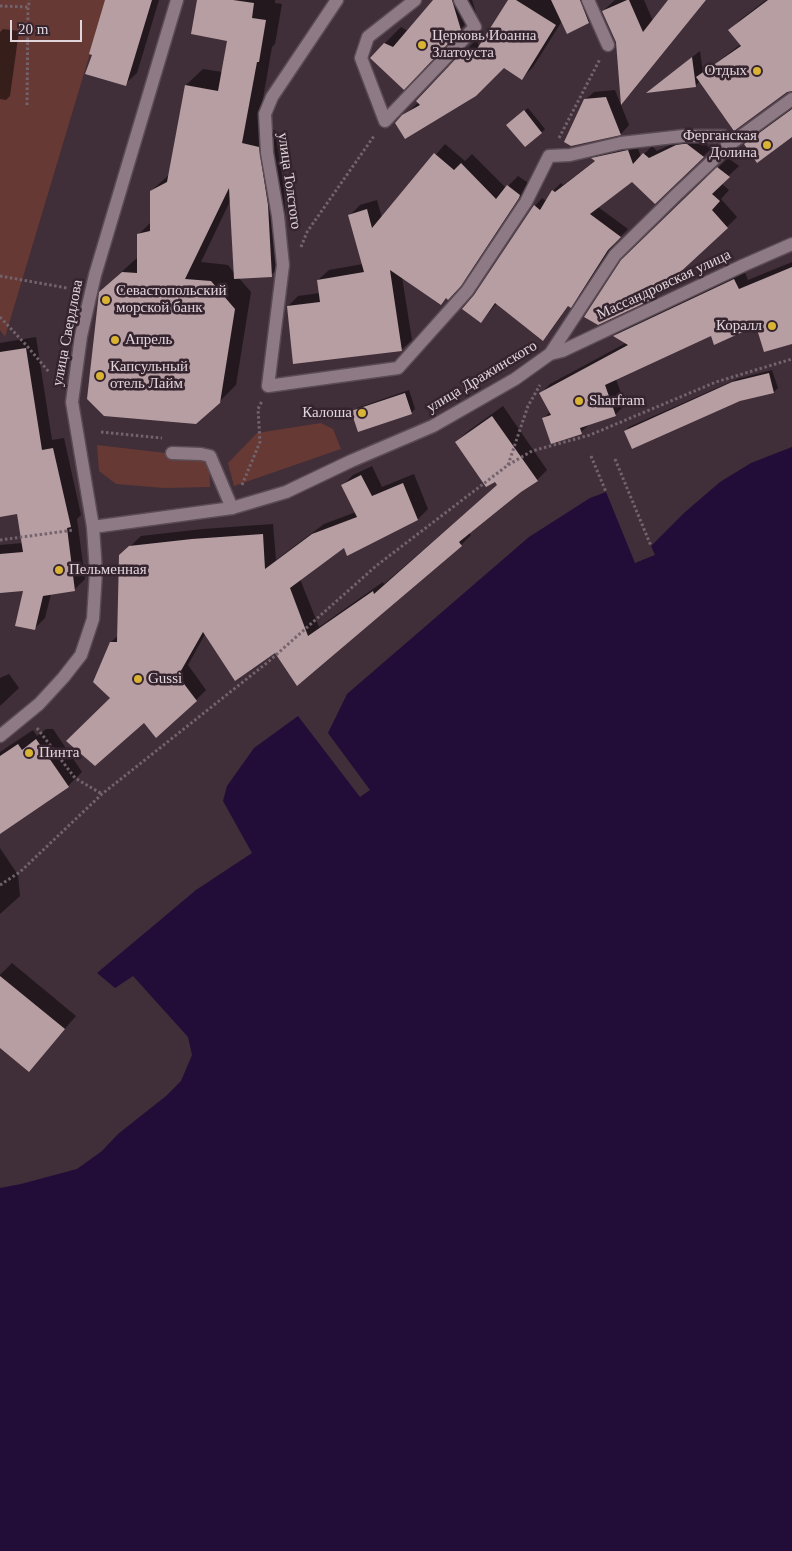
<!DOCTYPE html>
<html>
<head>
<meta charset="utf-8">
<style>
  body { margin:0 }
  #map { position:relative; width:792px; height:1551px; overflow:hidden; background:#402e38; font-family:"Times New Roman",serif }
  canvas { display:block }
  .scale { position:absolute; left:10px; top:20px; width:72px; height:22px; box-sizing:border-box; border:2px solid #e0d5db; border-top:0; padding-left:6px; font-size:15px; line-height:18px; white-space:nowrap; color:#e0d5db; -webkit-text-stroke:4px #35242e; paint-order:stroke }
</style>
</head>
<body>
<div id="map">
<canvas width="792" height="1551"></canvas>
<div class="scale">20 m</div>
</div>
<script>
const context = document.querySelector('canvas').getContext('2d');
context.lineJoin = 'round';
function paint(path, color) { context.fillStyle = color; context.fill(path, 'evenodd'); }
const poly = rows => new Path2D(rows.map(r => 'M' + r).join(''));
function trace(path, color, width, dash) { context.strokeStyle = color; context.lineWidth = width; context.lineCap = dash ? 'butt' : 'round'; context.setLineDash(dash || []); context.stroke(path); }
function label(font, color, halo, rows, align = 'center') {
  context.font = font + ' "Times New Roman",serif'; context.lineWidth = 5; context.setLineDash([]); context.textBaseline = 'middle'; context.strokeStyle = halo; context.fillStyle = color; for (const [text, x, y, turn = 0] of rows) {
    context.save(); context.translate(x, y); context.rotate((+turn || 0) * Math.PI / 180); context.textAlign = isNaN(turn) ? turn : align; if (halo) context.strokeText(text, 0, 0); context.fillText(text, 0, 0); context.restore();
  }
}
paint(poly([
  [0,0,106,0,5,337,0,330],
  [321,423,333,429,341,449,234,486,228,463,257,433],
  [97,445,209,458,210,487,164,488,116,484,99,471]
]), '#663934');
paint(poly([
  [792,447,792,1551,0,1551,0,1188,21,1184,77,1169,102,1151,118,1134,166,1096,181,1081,192,1055,188,1037,133,976,115,988,97,973,196,890,252,853,223,801,227,786,254,748,298,716,360,797,370,790,328,733,347,694,529,537,590,498,606,492,635,563,655,555,651,546,684,513,720,482,751,463]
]), '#220d39');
paint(poly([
  [107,0,159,0,137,73,125,84,94,54],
  [198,0,275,0,275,3,282,4,275,44,272,47,258,127,275,130,284,188,288,259,271,275,238,277,251,292,236,385,219,402,117,276,138,257,138,235,151,222,151,191,170,174,186,85,203,69,222,72,228,40],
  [231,199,235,274,228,265,201,262],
  [434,0,472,0,476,13,419,72,385,43,401,27,408,31],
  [509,0,594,0,599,12,589,22,568,32,562,21,533,67,522,78,504,66,396,123,419,102,417,101,477,39,479,47],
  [615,0,644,0,653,21,670,0,706,0,631,93,622,102,617,42,603,11],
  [766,0,792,0,792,87,700,81,695,86,649,91,700,51,703,73,741,44,730,30,740,20],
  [3,29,19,31,10,96,6,100,0,99,0,32],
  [615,90,629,125,621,134,571,145,585,100,594,92],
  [528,108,545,129,541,133,512,121],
  [792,108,792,136,745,144,754,136],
  [696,137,711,149,655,202,632,181,598,207,628,229,616,241,578,298,571,306,569,305,550,332,542,339,497,303,481,322,475,296,535,206,542,198,546,201,553,191,561,183,563,185,596,160,593,158,600,151,636,143,641,157,652,146,657,151,685,138],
  [445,144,465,161,472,154,506,188,518,176,530,184,471,274,441,303,402,277,412,340,401,350,288,306,298,296,320,293,318,280,329,270,363,264,350,215,360,205,377,200,382,218],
  [728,158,739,166,721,183,729,190,721,199,737,217,727,227,622,261],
  [792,262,792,343,757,324,712,334,616,379,625,405,615,415,591,423,581,432,544,418,550,412,541,393,550,384,626,343,615,335,625,326,744,270,748,280],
  [36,337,52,440,64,438,81,515,77,519,85,579,74,590,51,594,45,618,34,629,25,589,0,592,0,545,23,543,18,513,0,516,0,343],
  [772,370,778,388,774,392,625,431,629,427,737,379],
  [409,390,415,409,411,413,353,412,357,408],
  [503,406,547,470,537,480,520,491,469,532,471,535,461,545,297,684,275,651,205,634,188,665,206,690,196,700,144,721,111,698,111,642,119,635,120,556,141,536,203,529,273,524,276,560,324,524,356,512,343,485,353,475,372,466,382,487,414,474,428,509,418,519,344,546,300,579,319,627,383,582,384,584,498,485,456,442,467,432],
  [9,674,19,688,0,706,0,678],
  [46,729,53,729,82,772,68,786,0,832,0,752,33,730,37,736],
  [0,848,18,875,20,896,0,914],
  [12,963,76,1016,29,1070,0,1046,0,975]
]), '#0007');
paint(poly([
  [105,0,152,0,126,86,85,74,92,55,89,54],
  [197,0,233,0,254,3,252,18,266,20,259,62,257,62,242,143,259,147,268,205,272,277,234,279,229,188,185,279,211,281,235,309,220,403,196,424,104,416,87,399,99,292,122,272,137,273,137,234,150,231,150,191,167,182,185,85,218,91,227,41,191,34],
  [433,0,452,0,461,30,404,90,370,58,384,43,393,47],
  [508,0,516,0,556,25,522,80,504,68,476,96,405,139,395,123,402,115,420,105,416,101,466,48,470,60],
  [551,0,580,0,589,23,567,34],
  [627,0,629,0,643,32,668,0,706,0,621,105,616,42,602,11],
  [768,0,792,0,792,91,787,92,734,131,696,77,741,46,728,30],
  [692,57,696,87,646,93],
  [606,97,621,135,571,146,564,142,584,99],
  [792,109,792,137,757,163,744,144],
  [524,110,542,133,525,147,506,125],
  [683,144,687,144,704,157,655,204,632,182,590,214,621,237,608,250,571,308,568,306,543,341,495,303,481,323,462,309,474,295,534,205,540,210,552,190,555,192,595,161,591,158,628,150,633,164,643,153,649,158,676,145],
  [434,153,454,170,461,163,496,199,507,185,520,195,519,198,461,286,448,300,446,298,441,305,390,270,402,351,293,364,287,306,320,302,317,280,364,272,348,215,367,209,372,228],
  [717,167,730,177,712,194,720,201,712,210,728,228,649,301,598,325,584,317,621,260],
  [792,267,792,344,764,352,756,326,714,345,711,336,605,385,616,416,580,428,582,434,551,444,542,418,551,415,539,393,628,345,613,336,734,279,739,289],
  [26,348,42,450,53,448,71,527,67,528,75,591,43,596,35,630,15,626,23,591,0,593,0,554,23,552,17,514,0,517,0,352],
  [769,373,774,393,740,401,632,449,624,431,732,382],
  [405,393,412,414,358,432,351,411],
  [492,416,538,481,521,492,459,542,462,546,297,686,275,653,235,681,203,632,178,676,197,701,156,738,144,723,95,766,66,741,110,698,93,682,110,642,117,642,119,555,129,546,192,539,263,534,265,569,312,534,357,517,341,485,361,475,372,496,403,483,418,520,347,556,344,548,290,588,308,636,373,591,374,594,497,485,495,482,486,487,455,442],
  [36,739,69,787,0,834,0,756,18,744,22,750],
  [0,976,65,1029,29,1072,0,1048]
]), '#b79ea3');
const service = poly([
  [337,0,272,97,265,114,267,153,278,216,283,265,268,386,398,368,467,291,526,202,549,156,570,155,621,143,683,136,723,136,729,145],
  [415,0,368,37,361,58,385,121,475,27,460,0],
  [550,354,562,351,744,265,792,244],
  [172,453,201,454,210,456,232,508]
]);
const minor = poly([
  [588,0,608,45],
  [93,527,232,508,286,492,351,461,433,426,515,379,550,354,615,255,676,195,729,145,792,99]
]);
const secondary = poly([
  [0,736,39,704,63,678,81,655,93,619,96,572,93,527,72,402,81,336,95,275,177,0]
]);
trace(service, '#5a4b54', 15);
trace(minor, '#5a4b54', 15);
trace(secondary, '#5a4b54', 15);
trace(poly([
  [0,6,28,7],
  [27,105,28,7,30,0],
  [559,138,600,59],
  [301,247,307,232,374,136],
  [0,276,67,288],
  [0,317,27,346,49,372],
  [101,432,162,438],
  [591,456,606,492],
  [615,459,651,546],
  [508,465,528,406,540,385],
  [242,485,260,442,258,409,262,401],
  [0,540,74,530],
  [37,728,75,778,102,794],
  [0,885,20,872,102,794,268,662,376,566,508,465,532,451,590,435,716,382,792,359]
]), '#73636c', 3, [2.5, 2.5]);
trace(service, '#8e7a85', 12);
trace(minor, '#8e7a85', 12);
trace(secondary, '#8e7a85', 12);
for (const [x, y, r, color] of [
  [422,45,5,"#d9b334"],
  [757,71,5,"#d9b334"],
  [767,145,5,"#d9b334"],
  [106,300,5,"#d9b334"],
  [772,326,5,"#d9b334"],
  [115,340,5,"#d9b334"],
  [100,376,5,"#d9b334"],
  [579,401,5,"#d9b334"],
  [362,413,5,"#d9b334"],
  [59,570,5,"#d9b334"],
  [138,679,5,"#d9b334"],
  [29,753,5,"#d9b334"]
]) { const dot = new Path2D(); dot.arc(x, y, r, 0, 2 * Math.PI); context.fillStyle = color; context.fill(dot); trace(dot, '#35242e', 2); }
label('15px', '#e0d5db', '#35242e', [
  ["Церковь Иоанна",432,36],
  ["Златоуста",432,53],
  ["Отдых",747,71,"right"],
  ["Ферганская",757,136,"right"],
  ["Долина",757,153,"right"],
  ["Севастопольский",116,291],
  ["морской банк",116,308],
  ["Коралл",762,326,"right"],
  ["Апрель",125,340],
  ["Капсульный",110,367],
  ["отель Лайм",110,384],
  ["Sharfram",589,401],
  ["Калоша",352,413,"right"],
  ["Пельменная",69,570],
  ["Gussi",148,679],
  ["Пинта",39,753]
], 'left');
label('15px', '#e0d5db', '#35242e', [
  ["улица Толстого",289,181,82],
  ["Массандровская улица",664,285,-25],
  ["улица Свердлова",68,333,-79],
  ["улица Дражинского",482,377,-31]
]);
</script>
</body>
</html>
